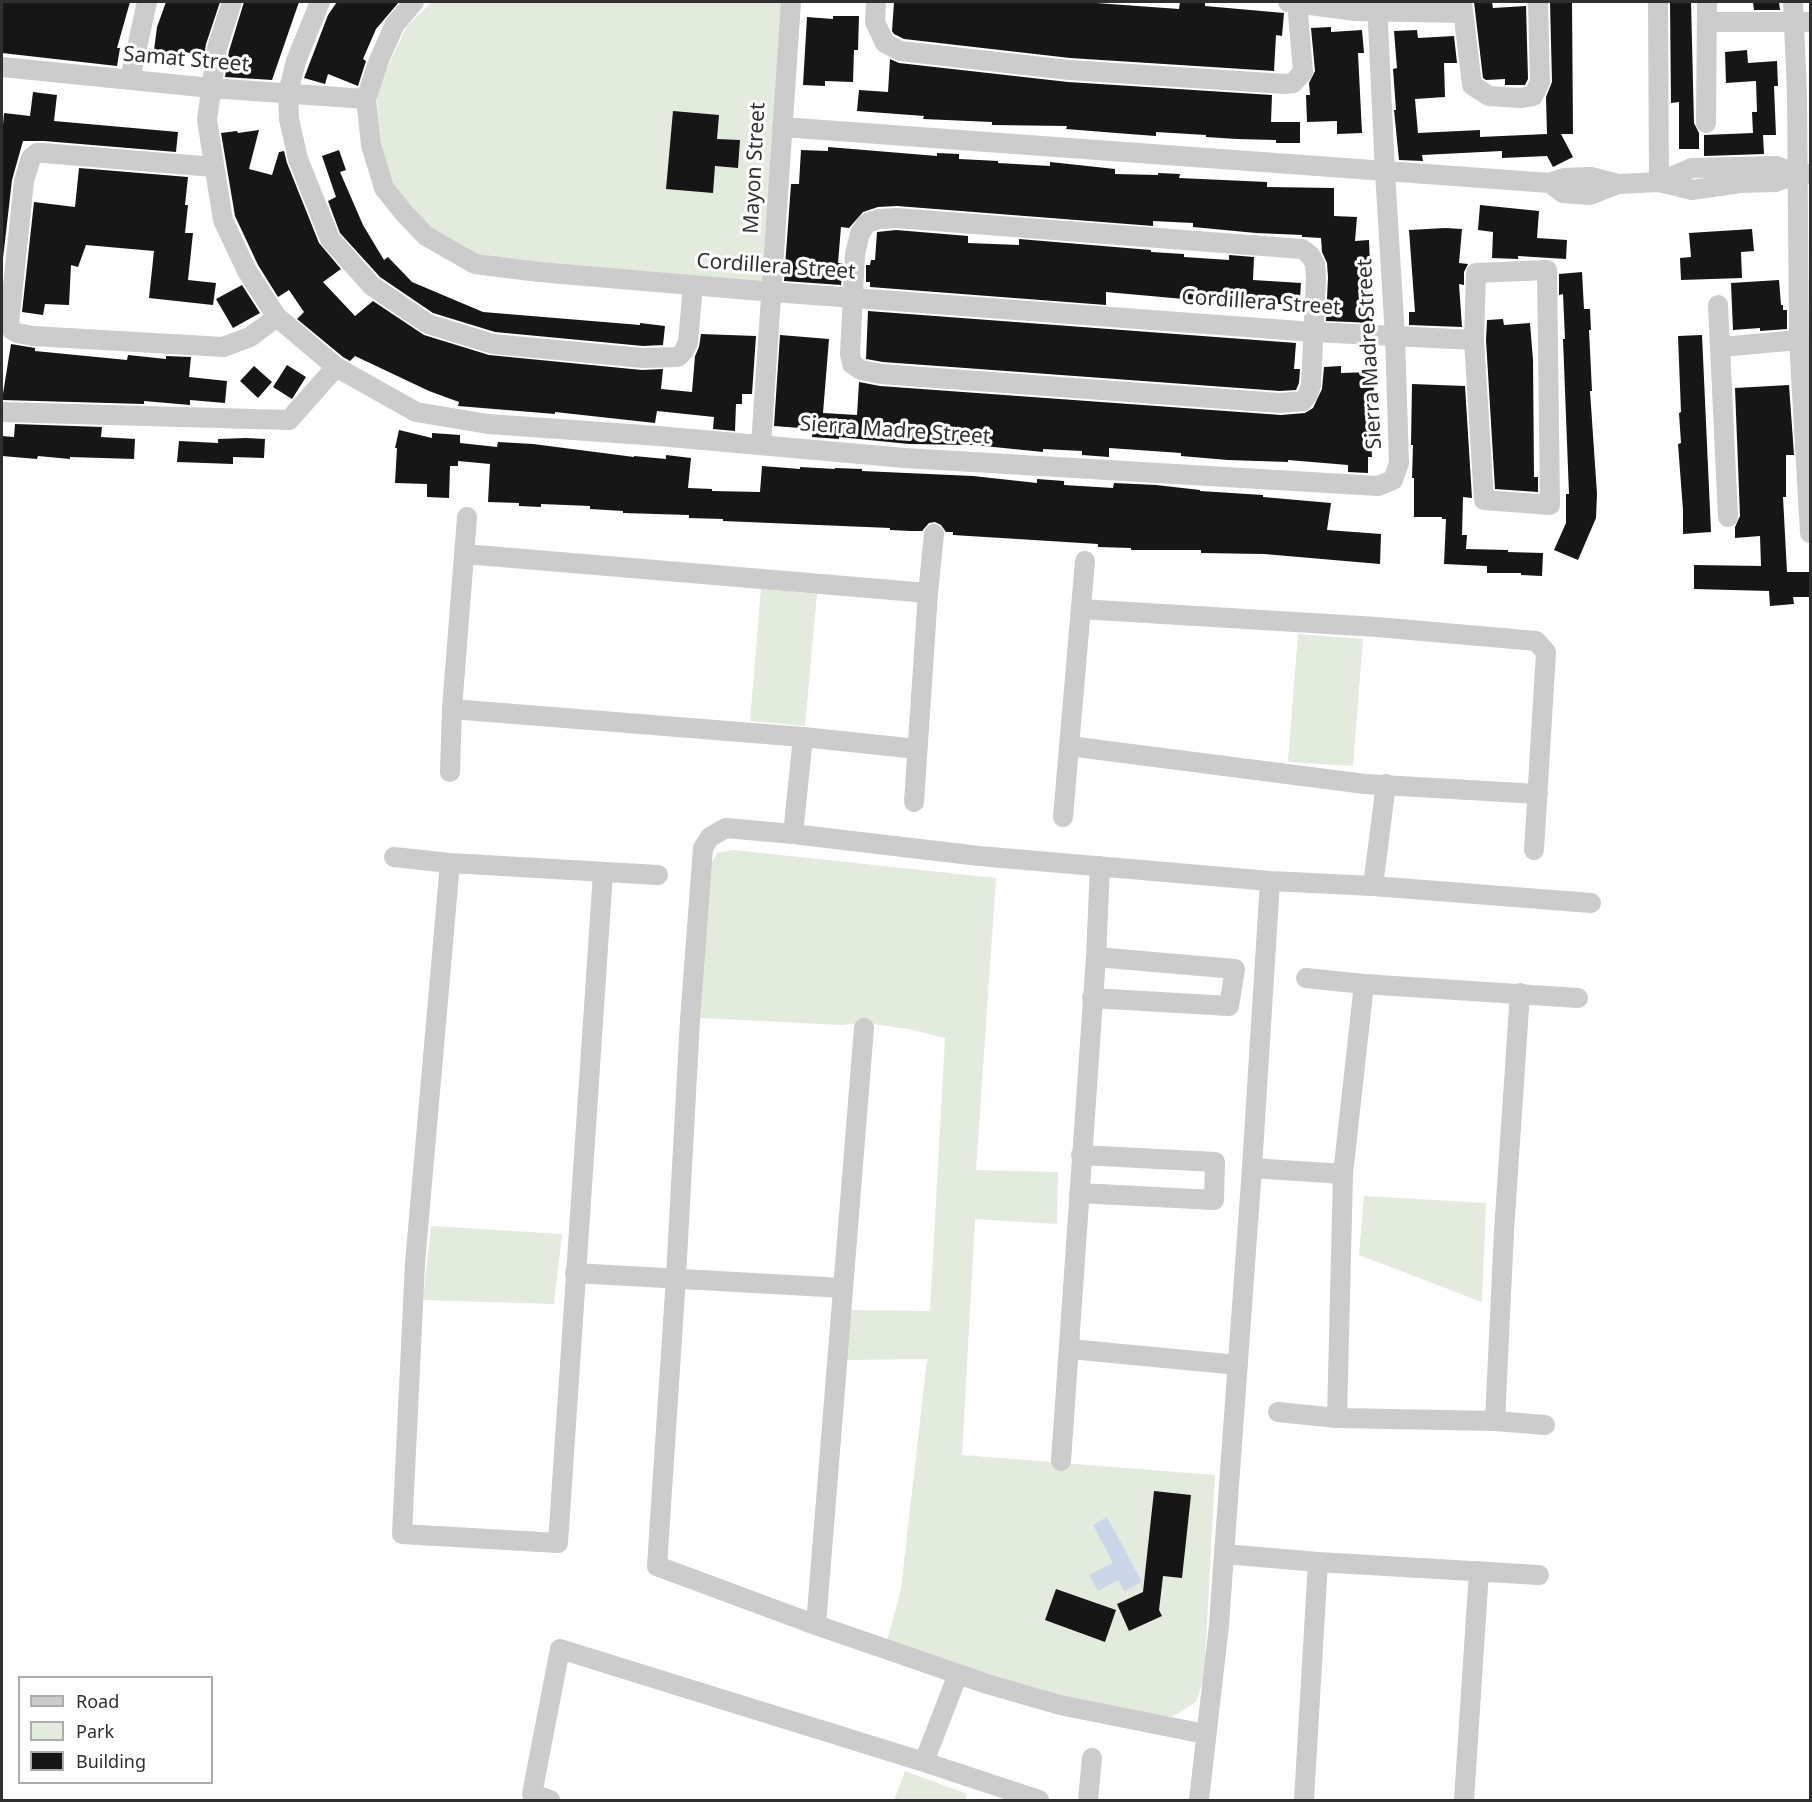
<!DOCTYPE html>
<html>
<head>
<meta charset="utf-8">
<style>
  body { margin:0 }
  #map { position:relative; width:1812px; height:1802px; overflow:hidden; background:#fff; font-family:"Noto Sans",sans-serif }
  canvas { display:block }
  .frame { position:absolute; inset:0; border:3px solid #2f2f2f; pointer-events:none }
  .legend { position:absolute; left:18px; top:1676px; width:195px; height:108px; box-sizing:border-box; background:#fff; border:2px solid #acacac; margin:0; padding:8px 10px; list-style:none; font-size:18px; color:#2f2f2f }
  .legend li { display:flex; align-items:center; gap:12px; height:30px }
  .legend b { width:30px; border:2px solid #acacac }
</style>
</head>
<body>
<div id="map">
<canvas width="1812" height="1802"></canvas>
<div class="frame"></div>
<ul class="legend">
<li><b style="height:8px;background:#ccc"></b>Road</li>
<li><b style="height:16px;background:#e2ebde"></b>Park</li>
<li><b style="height:16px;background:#161616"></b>Building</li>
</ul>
</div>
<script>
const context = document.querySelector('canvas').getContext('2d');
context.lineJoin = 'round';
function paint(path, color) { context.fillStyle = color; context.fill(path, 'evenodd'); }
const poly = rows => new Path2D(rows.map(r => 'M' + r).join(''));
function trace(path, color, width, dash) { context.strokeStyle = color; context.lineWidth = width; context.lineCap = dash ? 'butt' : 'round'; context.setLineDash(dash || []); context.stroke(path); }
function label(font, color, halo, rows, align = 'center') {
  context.font = font + ' "Noto Sans",sans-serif'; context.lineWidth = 6; context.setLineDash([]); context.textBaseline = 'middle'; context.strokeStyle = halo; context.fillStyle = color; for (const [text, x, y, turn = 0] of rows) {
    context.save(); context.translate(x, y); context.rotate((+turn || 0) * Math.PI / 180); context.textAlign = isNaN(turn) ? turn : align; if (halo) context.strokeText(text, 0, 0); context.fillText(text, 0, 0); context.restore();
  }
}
paint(poly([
  [432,2,785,2,765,286,480,261,429,233,406,209,383,169,376,91,407,26],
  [761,589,817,594,805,726,750,721],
  [1298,634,1363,639,1353,766,1288,762],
  [733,850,996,878,976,1170,1058,1172,1057,1224,975,1219,962,1455,1215,1475,1204,1678,1196,1702,1172,1717,1089,1706,1003,1685,887,1642,901,1589,927,1359,846,1360,849,1310,930,1311,945,1038,908,1029,864,1023,841,1025,700,1018,707,871,717,853],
  [1364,1196,1486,1203,1482,1302,1359,1255],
  [431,1226,562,1234,554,1304,423,1300],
  [905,1771,967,1794,965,1800,894,1800]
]), '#e2ebde');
paint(poly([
  [1107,1517,1142,1582,1124,1591,1118,1580,1098,1591,1089,1575,1113,1563,1093,1525]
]), '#cbd6e9');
paint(poly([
  [2,2,130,2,117,48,120,48,117,66,2,53],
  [166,2,220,2,206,44,204,57,178,50,176,61,153,58,157,27],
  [244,2,299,2,272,80,225,77,229,51],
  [337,2,399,2,376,29,363,59,366,61,358,86,328,74,325,84,304,78,328,15],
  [894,2,1082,2,1179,9,1180,2,1187,2,1205,3,1205,6,1284,13,1282,36,1276,35,1274,71,1070,58,904,39,894,34,892,31],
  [1474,2,1492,2,1493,8,1526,6,1528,79,1525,85,1505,85,1505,79,1486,80,1483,78],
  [1550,2,1572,2,1573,134,1561,134,1573,157,1553,167,1547,156,1502,158,1502,151,1422,155,1423,161,1399,160,1394,110,1396,110,1393,69,1397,68,1394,31,1417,30,1418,38,1454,36,1457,63,1444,63,1445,97,1415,99,1418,133,1480,130,1480,137,1547,134,1546,97,1552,82],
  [1670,2,1691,2,1694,123,1699,133,1699,149,1679,149,1679,102,1671,103],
  [1753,2,1779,2,1780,10,1754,10],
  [833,16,859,16,858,50,854,50,853,82,825,81,825,86,803,85,807,17,833,19],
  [1331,27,1331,32,1362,30,1364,53,1358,53,1362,133,1337,134,1337,121,1307,122,1306,95,1310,95,1309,83,1315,71,1311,28],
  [1747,50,1748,63,1777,61,1778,86,1774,86,1776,135,1763,135,1764,154,1704,156,1704,135,1753,133,1752,112,1757,112,1756,81,1726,83,1725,52],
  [890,59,899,63,1068,82,1272,95,1271,122,1300,122,1300,143,1276,143,1276,140,1237,139,1206,137,1206,135,1156,132,1156,136,1129,134,1066,129,1067,126,992,125,992,122,923,119,924,116,857,111,859,90,888,92],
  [33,92,57,95,54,121,178,132,176,152,44,141,23,141,12,180,2,267,2,137,4,113,30,116],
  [673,111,719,115,717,139,740,140,738,168,715,166,713,193,666,189],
  [259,130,249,169,272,175,279,152,284,151,287,163,319,243,341,269,323,282,355,316,373,301,424,335,489,355,642,370,663,369,661,389,692,392,695,356,699,347,701,334,756,336,752,394,742,394,742,404,736,404,735,431,713,429,714,417,657,411,655,423,555,412,555,414,458,406,459,402,429,391,355,356,350,361,343,357,297,319,304,312,289,290,278,297,258,265,235,216,221,133,237,131,238,133],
  [828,147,937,156,937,153,959,154,959,159,998,161,998,163,1050,166,1050,162,1115,169,1115,174,1158,175,1158,173,1180,174,1179,178,1267,182,1267,187,1334,188,1334,216,1357,217,1355,241,1369,240,1370,265,1367,265,1373,323,1326,321,1328,277,1327,263,1322,252,1321,238,1304,237,1302,237,1302,235,1256,233,1193,227,1193,223,1153,221,1153,226,897,206,878,207,863,212,849,228,841,227,838,263,843,263,841,285,784,281,791,184,799,184,801,150,828,151],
  [339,150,346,170,340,172,363,225,384,260,388,257,412,282,483,312,640,325,640,323,665,326,663,345,643,346,495,332,433,313,380,277,340,233,328,201,336,197,322,156],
  [79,168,188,177,185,205,188,205,185,233,193,233,188,280,216,283,213,305,149,298,154,251,86,245,78,267,71,265,69,305,45,304,43,315,22,312,34,202,75,207],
  [1480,205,1539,211,1537,238,1567,240,1566,259,1518,256,1518,259,1492,258,1493,232,1478,230],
  [1445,228,1462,229,1459,263,1468,264,1464,272,1464,285,1459,284,1462,327,1409,325,1409,312,1415,312,1409,230],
  [1752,229,1754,251,1741,252,1742,278,1681,280,1680,258,1691,257,1689,233],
  [896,230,968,236,968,243,1019,245,1019,239,1151,250,1151,252,1184,254,1184,257,1229,260,1229,255,1254,257,1253,280,1301,283,1300,298,1294,299,1293,305,1252,302,1252,306,1195,303,1195,300,1106,292,1106,305,870,287,870,282,866,282,866,265,870,265,871,260,875,260,877,232],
  [1582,272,1584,309,1590,309,1591,330,1589,330,1592,391,1590,391,1597,494,1596,518,1578,560,1554,550,1566,523,1566,494,1569,494,1563,339,1565,339,1563,294,1559,295,1559,274],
  [1779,280,1781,305,1783,305,1783,310,1787,310,1787,329,1760,331,1760,328,1733,330,1731,283],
  [242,285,260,313,233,328,216,299],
  [868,311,1296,343,1294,369,1300,369,1299,383,1296,390,1280,391,883,362,866,359],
  [1503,319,1504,325,1530,323,1533,360,1534,477,1538,477,1538,492,1495,489,1486,340,1487,320],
  [780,335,829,339,823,413,857,415,859,382,880,386,1281,415,1305,413,1313,408,1322,389,1324,367,1341,366,1341,373,1373,372,1374,393,1371,393,1373,428,1370,428,1372,457,1368,457,1368,473,1348,472,1348,465,1288,460,1288,462,1228,460,1181,456,1181,453,1109,448,1109,457,1082,455,1082,451,1043,449,1043,452,974,445,909,444,839,437,839,439,812,437,813,429,774,426],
  [1702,335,1711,532,1683,534,1683,510,1678,444,1681,443,1679,413,1681,412,1678,336],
  [11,344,35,348,35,351,127,360,128,355,166,359,166,356,191,357,189,377,227,381,225,403,190,400,190,405,144,401,144,404,2,400],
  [287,365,306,377,292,399,273,387],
  [254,366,272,382,258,398,240,381],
  [1412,384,1465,386,1472,498,1463,497,1462,535,1467,535,1466,549,1508,550,1508,552,1543,553,1542,576,1521,575,1521,573,1487,573,1487,566,1444,564,1446,519,1442,519,1442,517,1414,517,1414,478,1412,478,1413,445,1411,445],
  [1789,385,1794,455,1786,455,1786,497,1783,497,1787,572,1810,572,1810,597,1793,597,1794,604,1770,606,1769,591,1694,589,1694,565,1761,566,1760,536,1735,538,1735,527,1740,516,1735,388],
  [15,424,102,427,101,437,135,439,134,459,70,457,70,459,38,456,37,459,2,456,2,436,14,437],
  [399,430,432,438,432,433,460,435,460,443,497,447,498,442,533,444,634,457,634,456,666,459,666,455,691,458,688,488,712,489,712,491,760,492,762,466,800,469,800,467,835,469,835,468,862,469,862,471,973,476,1037,483,1037,479,1064,481,1064,485,1113,488,1114,483,1156,485,1200,490,1200,491,1263,495,1263,497,1331,503,1327,530,1381,534,1380,564,1264,554,1201,553,1201,550,1131,550,1131,548,1098,547,1098,544,953,535,953,532,946,532,941,525,935,522,929,523,922,531,911,531,890,530,890,528,723,521,723,519,689,518,689,515,623,513,623,511,590,509,590,506,541,504,541,507,519,506,519,503,488,502,490,464,458,461,458,466,450,466,449,498,427,497,427,484,395,483,397,448,395,448],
  [246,438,265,439,264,458,233,457,233,464,177,462,179,441,218,443,218,439],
  [1154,1491,1191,1495,1182,1578,1163,1576,1159,1610,1162,1616,1129,1631,1117,1604,1143,1592],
  [1056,1589,1116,1610,1105,1642,1045,1620]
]), '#161616');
trace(poly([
  [232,2,217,48,207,120,223,220,247,271,277,317,336,367,416,412,488,424,658,436,905,458,1378,486,1393,480,1399,463,1395,337,1385,172,1377,2],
  [320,2,296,61,288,93,289,119,298,159,330,239,372,286,428,324,493,344,643,358,678,357,684,351,688,342,693,285],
  [414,2,395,24,379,60,366,99,371,145,384,188,404,213,426,236,475,264,539,272,773,292,1314,332,1474,340],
  [876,2,875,22,885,43,900,51,1069,70,1285,84,1293,83,1303,72,1297,2],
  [1288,2,1355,11,1462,13],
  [1462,2,1472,85,1489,96,1520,98,1533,96,1540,82,1538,2],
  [1658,2,1659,182],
  [1793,2,1797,93,1799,340,1810,533],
  [1707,22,1810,22],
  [2,67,211,88,366,99],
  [130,79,147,2],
  [1706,123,1707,2],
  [782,127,1550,183,1564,178,1591,177,1618,184,1659,182,1692,190,1740,183,1775,182,1798,174,1810,174],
  [214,167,43,153,37,153,31,158,24,181,9,324,12,330,17,333,33,336,223,347,250,337,277,317],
  [1659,182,1692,168,1777,166,1798,174],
  [1550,183,1563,193,1590,195,1618,184],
  [896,218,1302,249,1310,255,1315,264,1316,278,1311,385,1308,394,1303,401,1280,403,881,374,861,370,852,364,850,354,855,254,860,233,867,223,879,219,896,218],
  [1547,270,1550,505,1484,500,1474,340,1476,273,1547,270],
  [1718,305,1728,517],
  [1721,347,1799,340],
  [2,412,289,420,336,367],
  [761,445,791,2],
  [465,554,928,593],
  [1081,609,1377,627,1536,641,1546,652,1534,850],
  [452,709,803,737,917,749],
  [1069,746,1365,784,1538,794],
  [450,772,452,709,467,517],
  [914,802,928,593,934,534],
  [1063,817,1085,561],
  [793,834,803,737],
  [394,857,450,863,658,875],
  [450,863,415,1263,402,1534,558,1543,603,873],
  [1373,886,1386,784],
  [1306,978,1364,984,1578,998],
  [1092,998,1229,1006,1235,969,1096,957],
  [1252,1168,1343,1174],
  [1079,1193,1214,1200,1215,1162,1081,1155],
  [575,1273,843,1288],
  [1070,1349,1238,1365],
  [1278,1412,1337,1418,1495,1421,1545,1425],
  [1337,1418,1343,1174,1364,984],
  [1495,1421,1504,1231,1520,993],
  [1061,1461,1096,957,1100,866],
  [1224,1554,1318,1562,1539,1575],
  [816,1625,864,1028],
  [1205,1734,1060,1705,987,1684,816,1625,657,1566,676,1277,690,1020,703,848,710,837,726,828,793,834,979,856,1270,881,1373,886,1591,903],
  [924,1762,958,1674],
  [550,1800,532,1794,560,1649,924,1762,1039,1800],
  [1088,1800,1092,1758],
  [1199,1800,1219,1625,1224,1554,1252,1168,1270,881],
  [1304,1800,1318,1562],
  [1464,1800,1479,1571]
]), '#ccc', 20);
label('21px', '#2f2f2f', '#fff', [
  ["Samat Street",186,60,5],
  ["Mayon Street",755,168,-87],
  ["Cordillera Street",776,267,4],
  ["Cordillera Street",1261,303,4],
  ["Sierra Madre Street",1370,354,-93],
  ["Sierra Madre Street",895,431,4]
]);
</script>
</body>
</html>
